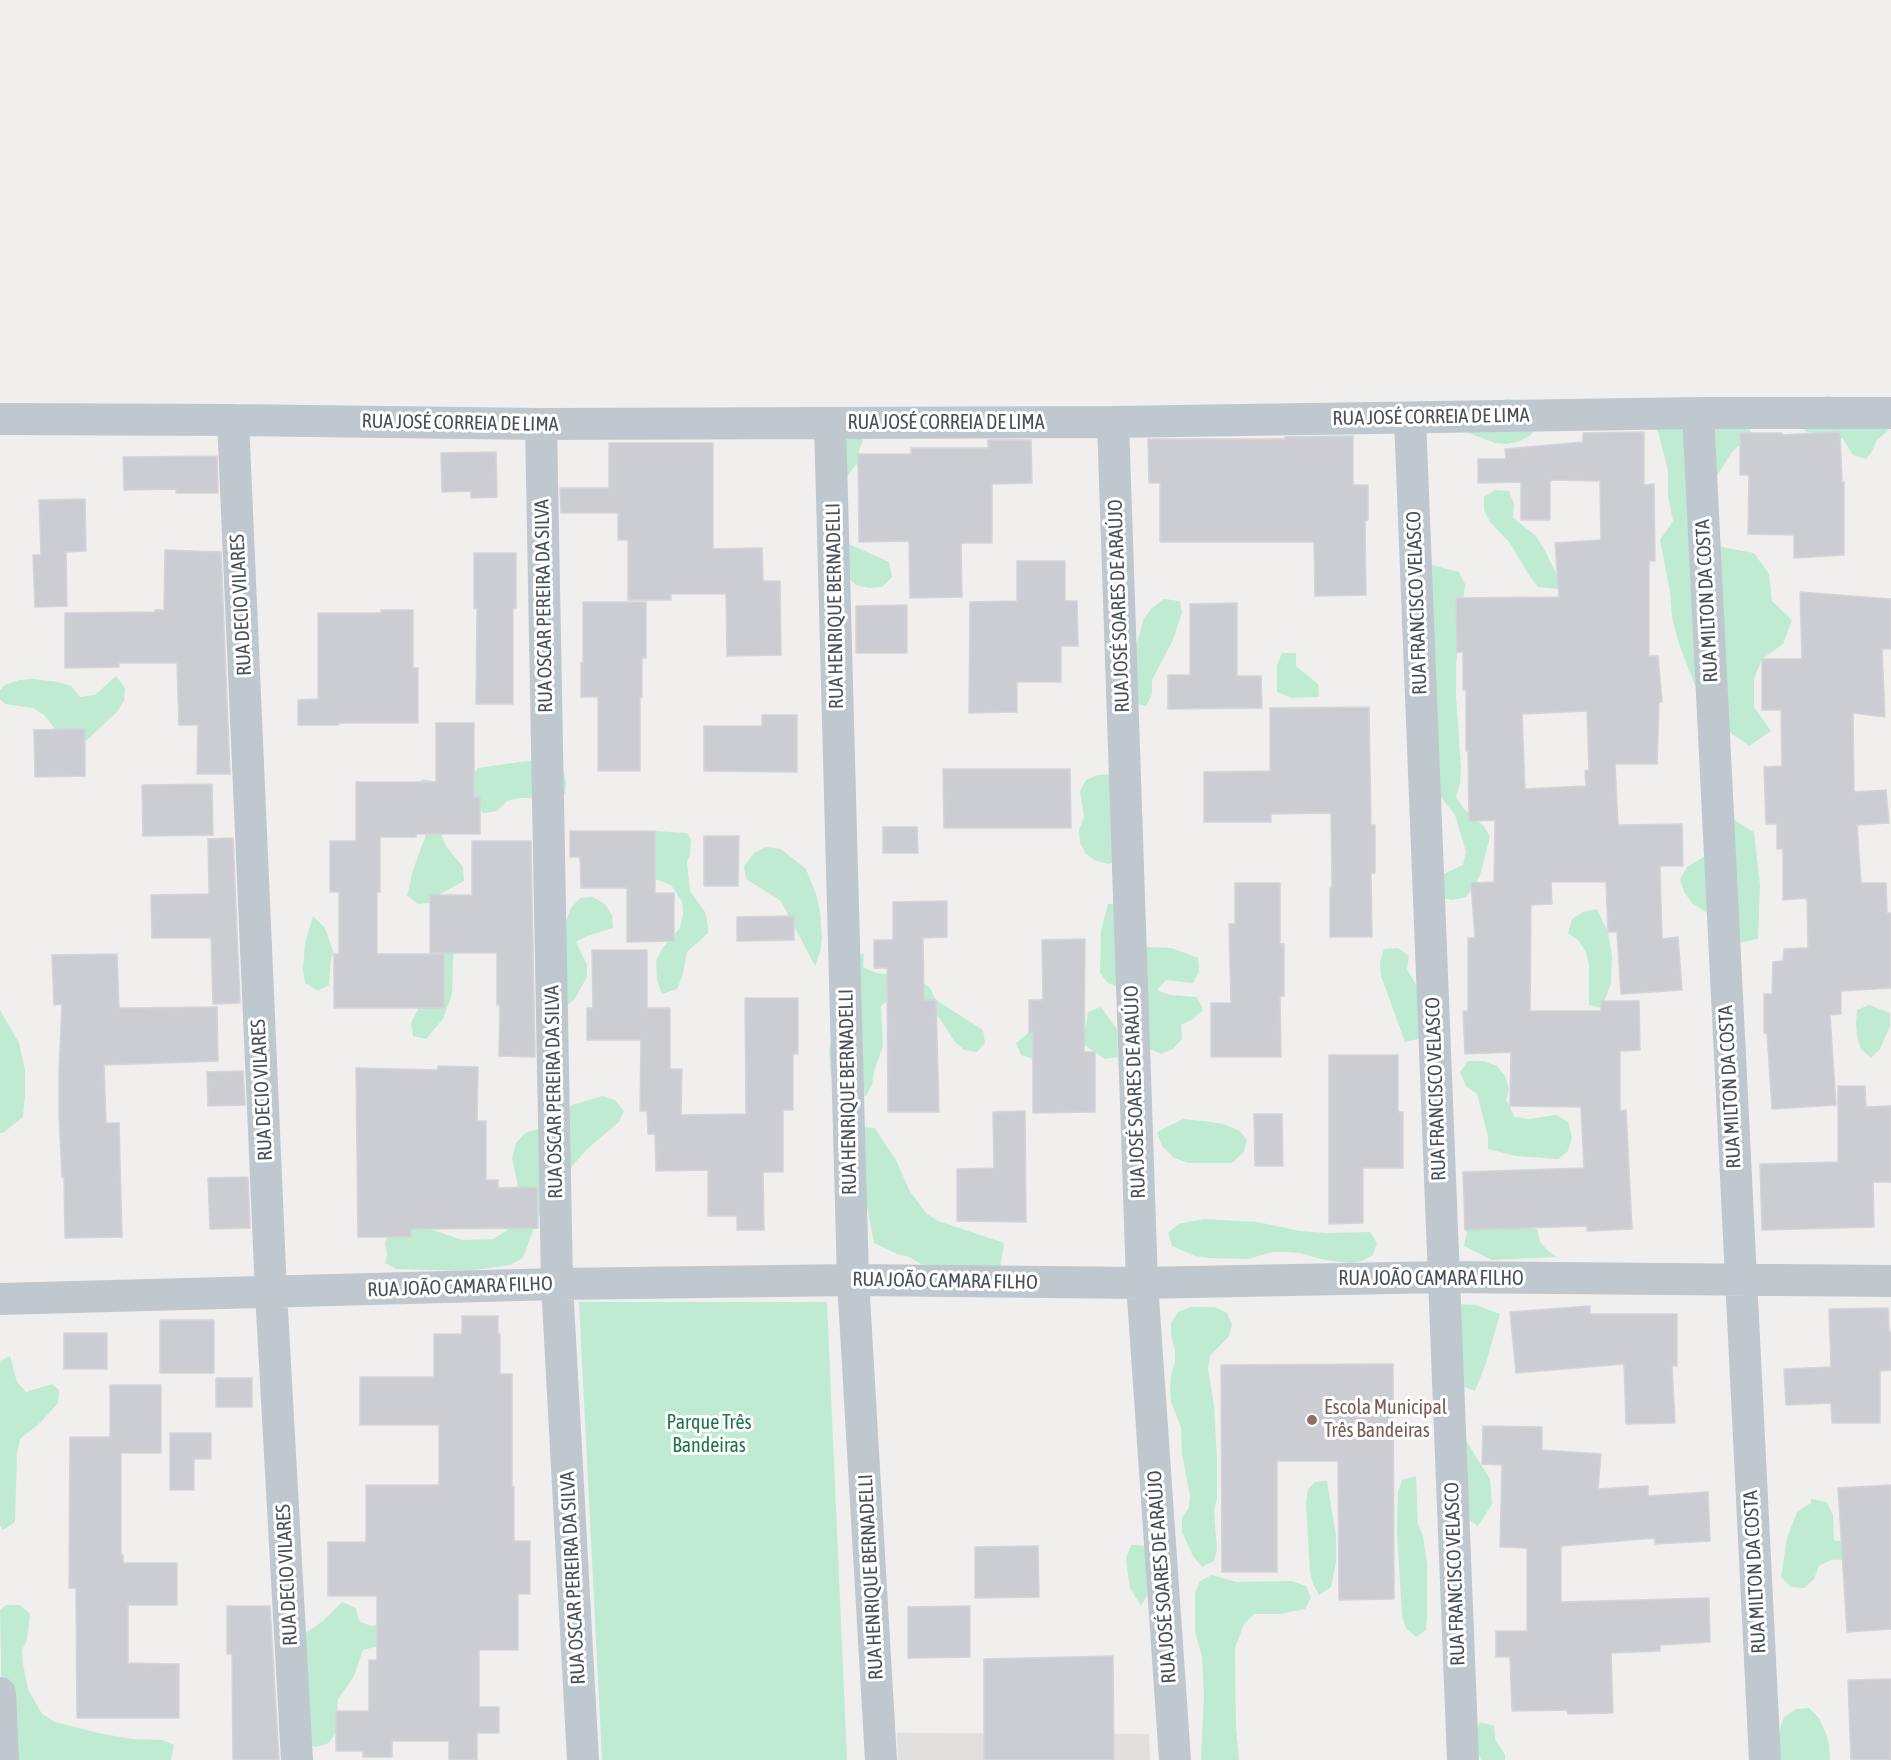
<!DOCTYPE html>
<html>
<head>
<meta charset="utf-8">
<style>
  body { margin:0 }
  canvas { display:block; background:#f1eeee }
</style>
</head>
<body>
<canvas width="1891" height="1760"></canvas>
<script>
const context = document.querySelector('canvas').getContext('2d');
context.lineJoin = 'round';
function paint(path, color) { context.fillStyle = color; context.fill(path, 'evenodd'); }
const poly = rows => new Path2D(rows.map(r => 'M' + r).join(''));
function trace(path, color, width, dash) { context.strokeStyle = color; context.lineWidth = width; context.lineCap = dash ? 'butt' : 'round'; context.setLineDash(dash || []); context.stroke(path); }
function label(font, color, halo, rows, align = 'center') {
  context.font = font + ' "Asap Condensed",sans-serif'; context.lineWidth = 6; context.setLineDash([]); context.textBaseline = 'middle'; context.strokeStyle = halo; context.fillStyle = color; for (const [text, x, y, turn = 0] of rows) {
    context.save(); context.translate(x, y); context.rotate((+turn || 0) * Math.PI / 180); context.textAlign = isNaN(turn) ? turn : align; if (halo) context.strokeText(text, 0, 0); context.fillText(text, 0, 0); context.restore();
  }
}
paint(poly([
  [897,1733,1149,1734,1150,1760,898,1760]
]), '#e2dfdf');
paint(poly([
  [1828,396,1843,400,1891,428,1877,440,1871,453,1866,459,1853,455,1843,439,1836,436,1813,434,1805,431,1801,425,1821,399],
  [1508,399,1522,401,1539,423,1531,435,1520,441,1507,444,1495,443,1466,432,1473,404],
  [1736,411,1752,433,1732,452,1718,474,1696,486,1700,538,1726,548,1754,553,1769,574,1772,601,1792,620,1783,644,1762,659,1754,679,1754,707,1771,731,1749,746,1728,731,1698,693,1679,644,1672,618,1670,591,1660,540,1673,521,1668,496,1668,470,1654,417],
  [853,431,863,440,858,454,861,461,855,466,846,478,840,533,849,544,889,562,892,577,882,587,869,588,856,585,847,577,820,456],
  [1495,490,1509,491,1514,504,1513,518,1535,535,1544,549,1557,575,1559,589,1538,587,1530,577,1510,543,1490,522,1484,510,1484,497],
  [1432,565,1459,572,1465,584,1456,664,1456,696,1461,767,1460,784,1456,797,1463,808,1484,826,1490,837,1480,875,1474,886,1466,897,1453,900,1440,898,1439,876,1463,865,1466,852,1455,815,1436,791,1420,571],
  [1164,599,1180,601,1182,613,1173,640,1152,680,1152,694,1146,706,1133,703,1129,653,1137,643,1144,618,1152,608],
  [1282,653,1296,653,1296,666,1318,684,1319,697,1291,698,1277,692,1277,665],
  [116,676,125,688,124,701,117,712,87,740,73,740,60,735,44,715,33,708,5,704,0,699,0,690,5,685,19,680,33,679,58,682,71,686,80,697,95,695],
  [561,759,566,781,565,794,552,798,520,798,507,801,497,811,484,813,473,807,468,780,478,768,520,762],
  [1114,774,1120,858,1109,864,1096,861,1086,854,1080,843,1079,830,1084,817,1080,791,1086,780,1098,775],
  [422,779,436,782,441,834,446,846,463,867,464,881,440,894,431,903,418,904,407,896,413,870,427,832,418,791],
  [1731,818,1754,832,1760,885,1758,939,1739,943,1712,916,1692,903,1684,892,1680,879,1687,867,1710,853],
  [655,831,687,833,691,839,690,854,687,862,690,891,705,912,708,925,708,933,687,952,683,974,677,989,662,994,657,980,656,961,662,949,680,928,683,914,682,901,671,885,655,879,645,842],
  [766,847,781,849,806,869,816,894,820,910,822,938,820,952,815,966,781,901,746,879,744,866,754,853],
  [450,892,455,905,452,994,443,1019,426,1039,413,1036,411,1023,430,986,439,957,443,930,443,904],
  [593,897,605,904,612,915,613,928,587,936,576,942,587,965,587,977,574,1000,562,1009,561,934,571,908,580,898],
  [1108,904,1122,904,1144,947,1172,948,1198,958,1199,971,1193,983,1166,980,1157,990,1170,995,1197,997,1203,1010,1193,1019,1181,1025,1182,1039,1173,1049,1161,1054,1150,1049,1142,1039,1120,988,1108,983,1100,973,1101,931],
  [1597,909,1608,932,1612,956,1611,983,1602,1008,1589,1005,1589,966,1586,952,1578,940,1568,933,1572,919,1583,912],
  [313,916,325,928,334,954,331,958,329,985,318,991,305,983,303,970,305,943],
  [1398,948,1409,956,1407,969,1424,999,1423,1027,1418,1039,1405,1042,1381,976,1380,962,1384,949],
  [864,954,863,967,876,973,919,979,930,988,936,1000,983,1030,985,1043,977,1052,964,1050,954,1041,940,1019,930,1009,888,1000,881,1006,883,1046,874,1071,872,1085,866,1096,853,1093,842,1086,831,1077,829,1051,850,956],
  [1869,1005,1890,1013,1890,1026,1880,1049,1871,1058,1861,1049,1857,1037,1856,1023,1857,1010],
  [1101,1007,1117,1029,1118,1057,1105,1059,1086,1046,1058,1046,1033,1059,1021,1055,1016,1043,1032,1030,1073,1031,1086,1025,1088,1012],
  [0,1010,19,1043,25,1070,25,1095,23,1117,3,1133,0,1133],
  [1468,1061,1483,1061,1497,1066,1505,1076,1509,1089,1506,1101,1510,1106,1514,1117,1529,1119,1556,1115,1568,1122,1572,1138,1568,1151,1558,1159,1516,1156,1488,1149,1488,1136,1477,1094,1466,1086,1460,1072],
  [602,1096,615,1100,624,1111,619,1122,587,1149,567,1172,537,1219,523,1258,510,1265,467,1271,397,1269,385,1263,387,1254,385,1242,394,1230,422,1228,436,1231,463,1240,493,1239,506,1231,515,1221,517,1182,512,1158,516,1143,525,1133,550,1125,563,1117,572,1105],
  [1183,1119,1212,1122,1226,1125,1240,1131,1247,1140,1244,1152,1232,1163,1189,1163,1174,1158,1162,1146,1157,1132],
  [861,1127,875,1128,897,1162,909,1190,926,1213,938,1221,1004,1243,1000,1269,935,1267,921,1264,909,1257,897,1254,874,1243,857,1153],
  [1204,1219,1257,1222,1300,1231,1327,1233,1370,1232,1377,1243,1373,1255,1362,1261,1350,1263,1325,1260,1300,1253,1287,1252,1272,1252,1248,1259,1208,1258,1195,1256,1172,1246,1168,1233,1178,1224],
  [1525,1227,1537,1229,1540,1242,1548,1251,1557,1257,1492,1260,1464,1246,1467,1233,1465,1230],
  [579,1302,827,1302,847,1760,602,1760],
  [1456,1304,1476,1305,1500,1314,1485,1366,1475,1391,1452,1382],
  [1191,1307,1215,1307,1227,1313,1232,1324,1229,1336,1210,1356,1208,1369,1214,1406,1217,1457,1217,1498,1214,1511,1217,1550,1214,1561,1202,1567,1193,1556,1182,1532,1182,1518,1189,1507,1190,1495,1182,1454,1181,1427,1171,1402,1170,1388,1171,1375,1175,1363,1175,1350,1171,1336,1171,1323,1178,1312],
  [10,1356,17,1382,26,1392,52,1384,59,1390,58,1403,41,1422,20,1439,17,1453,15,1522,3,1530,0,1525,0,1361],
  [1462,1434,1490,1479,1492,1504,1478,1526,1456,1511],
  [1416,1476,1418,1524,1423,1536,1427,1564,1427,1617,1426,1630,1416,1637,1406,1628,1402,1616,1397,1533,1398,1492,1402,1480],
  [1327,1481,1336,1535,1336,1562,1331,1587,1319,1595,1313,1584,1310,1571,1306,1503,1308,1489,1315,1482],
  [1811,1499,1827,1502,1833,1515,1834,1541,1846,1541,1855,1559,1831,1560,1819,1566,1814,1579,1804,1588,1791,1587,1781,1577,1787,1538,1797,1512,1811,1503],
  [1131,1545,1146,1546,1148,1594,1141,1606,1130,1588,1128,1575,1126,1558],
  [1212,1575,1236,1582,1292,1581,1306,1586,1311,1598,1305,1609,1280,1614,1254,1614,1244,1624,1235,1648,1236,1727,1239,1760,1201,1760,1204,1696,1202,1657,1195,1632,1195,1593,1200,1581],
  [342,1602,356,1608,359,1621,371,1626,387,1624,388,1651,375,1647,363,1650,354,1676,338,1699,336,1732,329,1743,316,1747,304,1743,298,1638,323,1621],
  [6,1605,20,1605,30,1614,27,1640,22,1650,23,1664,28,1689,42,1714,55,1722,98,1733,132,1739,162,1740,174,1745,171,1760,3,1760,0,1610],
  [1809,1708,1819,1718,1825,1731,1829,1744,1830,1760,1777,1760,1779,1733,1784,1717,1796,1709],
  [1480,1722,1494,1726,1495,1739,1505,1755,1505,1760,1481,1760,1472,1735]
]), '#c0ebd3');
const building = poly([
  [1644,432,1644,485,1654,484,1655,561,1649,561,1649,656,1658,656,1662,702,1659,702,1657,764,1615,764,1618,825,1682,824,1683,866,1660,866,1662,939,1678,937,1682,990,1621,994,1617,932,1608,932,1606,882,1551,882,1552,904,1531,905,1530,1011,1601,1011,1601,1001,1639,1001,1640,1050,1620,1051,1620,1111,1626,1110,1632,1229,1587,1231,1587,1226,1465,1230,1463,1172,1584,1168,1581,1107,1510,1106,1511,1052,1465,1054,1463,1011,1468,1011,1468,938,1475,938,1471,883,1494,882,1495,820,1469,821,1468,751,1466,751,1466,690,1463,690,1463,652,1457,652,1456,598,1559,597,1555,543,1601,540,1600,481,1550,480,1550,520,1521,520,1521,482,1478,483,1478,459,1506,459,1505,449,1583,442,1583,433,1644,432],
  [1587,711,1589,770,1585,771,1586,786,1525,789,1522,714,1587,711],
  [1840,432,1842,482,1844,482,1844,555,1794,558,1794,535,1748,534,1749,475,1740,475,1740,433,1782,433,1782,435,1840,432],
  [1353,436,1353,485,1368,485,1368,520,1365,520,1366,595,1315,596,1314,542,1160,542,1160,483,1149,483,1148,439,1285,439,1285,437,1353,436],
  [988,440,1031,440,1032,483,992,484,992,543,961,543,962,597,910,598,909,541,859,542,858,454,911,454,911,448,988,448,988,440],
  [609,443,713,443,713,549,762,548,763,581,780,581,781,655,727,656,726,594,671,594,671,600,628,600,628,540,618,540,618,513,561,513,560,488,609,488,609,443],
  [496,452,497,497,471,498,471,491,442,492,441,453,496,452],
  [217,456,218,493,176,493,176,489,124,490,123,457,217,456],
  [85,499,86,551,66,552,67,606,35,607,33,555,41,555,39,500,85,499],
  [165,550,221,552,230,774,197,774,198,725,179,725,177,663,119,663,119,667,65,668,65,613,155,612,155,610,164,610,165,550],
  [474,553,516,553,516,608,513,608,513,704,476,704,477,608,474,608,474,553],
  [1017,561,1065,561,1065,601,1077,601,1078,646,1061,646,1061,682,1017,682,1017,712,969,713,970,602,1017,601,1017,561],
  [1800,592,1891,599,1891,649,1882,649,1885,717,1853,713,1854,792,1886,790,1889,823,1857,825,1861,883,1886,883,1887,913,1891,913,1891,988,1841,991,1841,1014,1830,1015,1836,1105,1772,1109,1767,1033,1764,1033,1764,994,1772,994,1773,962,1783,961,1784,949,1808,948,1807,898,1783,900,1783,849,1777,849,1777,824,1766,824,1764,767,1782,766,1781,710,1762,710,1762,659,1802,659,1800,592],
  [583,602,646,602,646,658,642,658,642,697,640,697,640,771,598,771,598,697,581,697,581,663,583,663,583,602],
  [1237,603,1237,676,1261,676,1262,708,1168,709,1168,675,1190,675,1190,604,1237,603],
  [907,605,907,653,856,653,856,606,907,605],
  [381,610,413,610,413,668,418,668,418,723,338,723,339,725,298,725,298,700,318,699,318,613,381,613,381,610],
  [1369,707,1371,825,1375,825,1375,873,1371,873,1372,937,1330,937,1330,888,1332,888,1331,813,1271,814,1271,822,1204,822,1204,772,1270,771,1270,708,1369,707],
  [762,715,797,715,797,772,704,771,704,726,762,726,762,715],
  [436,723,474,723,474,797,480,797,480,834,416,834,416,837,380,837,380,892,377,892,377,954,444,954,444,1008,334,1008,334,954,339,954,339,892,330,892,330,841,356,841,356,782,436,782,436,723],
  [85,729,85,776,35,777,34,730,85,729],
  [943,769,1070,769,1071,828,944,828,943,769],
  [212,784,213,835,143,836,142,785,212,784],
  [883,827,917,827,918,853,883,853,883,827],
  [570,831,655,831,655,893,674,893,674,941,627,942,627,888,581,888,580,857,570,857,570,831],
  [704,836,739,836,738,886,704,886,704,836],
  [233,838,240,1003,213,1004,211,938,152,938,151,895,209,894,208,839,233,838],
  [472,841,531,841,535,1057,499,1056,500,1005,497,1005,497,953,430,953,430,895,472,895,472,841],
  [1235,883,1280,883,1280,944,1284,944,1284,996,1280,996,1281,1057,1211,1057,1211,1003,1231,1003,1229,924,1235,924,1235,883],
  [947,901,947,937,923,938,924,1000,936,1000,939,1112,888,1112,887,968,874,968,874,940,893,940,893,902,947,901],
  [794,916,794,940,737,941,737,917,794,916],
  [1085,939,1084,1052,1095,1052,1095,1112,1033,1113,1033,1032,1029,1033,1029,1000,1043,1000,1042,940,1085,939],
  [592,950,647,950,647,1008,670,1008,670,1069,682,1069,681,1115,746,1114,745,998,798,998,798,1054,793,1054,793,1110,783,1110,783,1172,763,1172,764,1230,737,1230,737,1216,708,1216,708,1170,656,1171,655,1134,648,1134,647,1111,640,1111,641,1040,587,1040,587,1008,593,1008,592,950],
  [117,954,119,1008,217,1007,218,1061,104,1065,106,1123,119,1123,122,1237,65,1238,64,1177,62,1177,59,1116,59,1073,62,1004,54,1005,52,955,117,954],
  [1329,1055,1398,1055,1398,1112,1403,1112,1403,1168,1363,1168,1363,1223,1329,1224,1329,1055],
  [438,1066,478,1067,477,1121,486,1121,486,1180,498,1180,498,1188,537,1187,538,1228,411,1229,411,1237,358,1237,356,1068,438,1070,438,1066],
  [243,1071,245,1105,208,1106,207,1072,243,1071],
  [1838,1086,1865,1086,1866,1107,1891,1106,1891,1182,1873,1182,1874,1227,1762,1230,1760,1164,1838,1162,1838,1086],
  [1025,1111,1026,1222,957,1221,957,1169,994,1168,993,1112,1025,1111],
  [1254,1114,1282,1114,1283,1166,1255,1166,1254,1114],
  [248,1177,250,1228,210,1229,208,1178,248,1177],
  [1590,1306,1590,1314,1677,1314,1677,1366,1672,1366,1675,1423,1626,1424,1624,1364,1516,1373,1510,1312,1590,1306],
  [1888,1308,1889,1332,1891,1332,1891,1370,1880,1371,1880,1423,1832,1423,1831,1403,1786,1405,1784,1369,1831,1367,1829,1309,1888,1308],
  [462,1316,498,1316,498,1334,500,1334,500,1374,512,1374,512,1487,514,1487,514,1541,530,1541,530,1594,518,1594,518,1650,479,1650,479,1707,499,1707,499,1733,477,1733,477,1760,449,1760,449,1741,392,1741,392,1757,363,1757,363,1751,336,1751,336,1711,369,1711,369,1660,377,1660,377,1596,328,1596,328,1542,366,1542,366,1485,439,1485,439,1425,360,1425,360,1377,434,1377,434,1334,462,1334,462,1316],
  [160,1320,214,1320,214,1373,160,1373,160,1320],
  [64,1333,107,1333,107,1369,64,1369,64,1333],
  [1393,1364,1394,1599,1339,1600,1338,1461,1277,1461,1277,1572,1222,1572,1221,1365,1393,1364],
  [216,1378,252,1378,252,1407,216,1407,216,1378],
  [110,1385,161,1385,161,1453,121,1453,121,1555,123,1555,123,1563,177,1563,177,1605,128,1605,128,1663,179,1664,179,1718,77,1718,76,1588,69,1588,70,1437,110,1437,110,1385],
  [1483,1426,1542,1427,1542,1450,1601,1454,1598,1489,1648,1486,1648,1496,1708,1492,1710,1541,1655,1544,1655,1538,1561,1546,1561,1602,1709,1598,1710,1642,1660,1645,1660,1651,1611,1653,1613,1713,1568,1714,1567,1710,1512,1711,1510,1657,1496,1657,1496,1631,1527,1631,1527,1548,1500,1547,1502,1465,1482,1464,1483,1426],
  [170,1433,211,1433,211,1459,194,1459,194,1490,170,1490,170,1433],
  [1891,1485,1891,1629,1847,1632,1838,1488,1891,1485],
  [1038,1546,1039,1597,975,1598,975,1547,1038,1546],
  [227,1606,270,1606,279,1760,233,1760,232,1654,227,1654,227,1606],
  [970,1606,970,1657,908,1658,908,1607,970,1606],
  [1113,1656,1114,1760,984,1760,984,1659,1113,1656],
  [1891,1679,1891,1760,1851,1760,1848,1680,1891,1679]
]);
paint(building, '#cccdd2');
trace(building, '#d3d4d9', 1.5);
trace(poly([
  [1698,413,1765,1760],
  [1410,418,1463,1760],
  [0,419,233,420,541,424,1113,422,1698,413,1891,413],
  [233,420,271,1292,297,1760],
  [1113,422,1142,1283,1175,1760],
  [830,423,853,1280,881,1760],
  [541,424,557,1284,583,1760],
  [0,1299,557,1284,853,1280,1142,1283,1443,1277,1891,1281],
  [0,1693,3,1760]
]), '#c0c8cf', 32);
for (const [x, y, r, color] of [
  [1312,1420,6,"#8d6e63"]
]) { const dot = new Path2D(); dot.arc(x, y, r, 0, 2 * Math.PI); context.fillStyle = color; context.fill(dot); trace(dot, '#fff', 2); }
label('20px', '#48515a', '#fff', [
  ["RUA JOSÉ CORREIA DE LIMA",1431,417,-1],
  ["RUA JOSÉ CORREIA DE LIMA",460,423,1],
  ["RUA JOSÉ CORREIA DE LIMA",946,423],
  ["RUA MILTON DA COSTA",1707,601,-93],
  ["RUA FRANCISCO VELASCO",1417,603,-92],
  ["RUA DECIO VILARES",241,605,-93],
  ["RUA OSCAR PEREIRA DA SILVA",544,606,-91],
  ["RUA HENRIQUE BERNADELLI",835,606,-91],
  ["RUA JOSÉ SOARES DE ARAÚJO",1119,606,-92],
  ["RUA MILTON DA COSTA",1730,1087,-93],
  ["RUA FRANCISCO VELASCO",1436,1089,-92],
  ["RUA DECIO VILARES",262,1090,-93],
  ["RUA OSCAR PEREIRA DA SILVA",554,1092,-91],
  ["RUA HENRIQUE BERNADELLI",848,1092,-91],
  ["RUA JOSÉ SOARES DE ARAÚJO",1135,1092,-92],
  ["RUA JOÃO CAMARA FILHO",1431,1279],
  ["RUA JOÃO CAMARA FILHO",945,1281,1],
  ["RUA JOÃO CAMARA FILHO",460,1287,-2],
  ["RUA MILTON DA COSTA",1755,1572,-93],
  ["RUA FRANCISCO VELASCO",1455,1574,-92],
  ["RUA DECIO VILARES",287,1575,-93],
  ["RUA HENRIQUE BERNADELLI",871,1577,-93],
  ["RUA JOSÉ SOARES DE ARAÚJO",1162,1577,-94],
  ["RUA OSCAR PEREIRA DA SILVA",573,1578,-93]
]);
label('20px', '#785e54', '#fff', [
  ["Escola Municipal",1324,1408],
  ["Três Bandeiras",1324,1431]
], 'left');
label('20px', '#1e764e', '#fff', [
  ["Parque Três",709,1423],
  ["Bandeiras",709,1446]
]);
</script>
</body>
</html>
